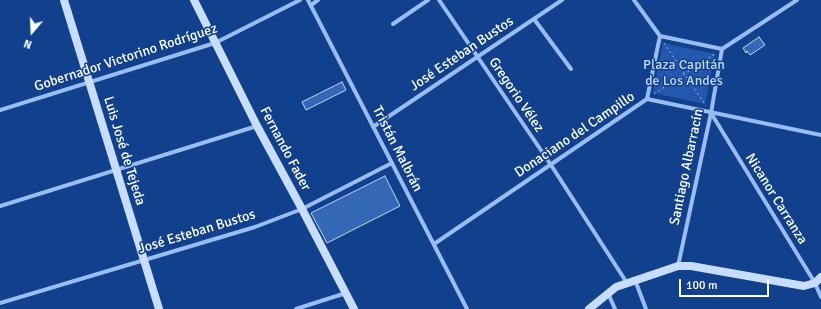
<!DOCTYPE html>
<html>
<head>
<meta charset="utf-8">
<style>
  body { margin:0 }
  #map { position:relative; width:821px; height:309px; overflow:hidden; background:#11408d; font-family:Signika,sans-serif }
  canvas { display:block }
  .north { position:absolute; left:12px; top:12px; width:40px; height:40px; -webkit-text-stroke:3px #11408d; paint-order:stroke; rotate:199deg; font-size:11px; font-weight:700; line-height:16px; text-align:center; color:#fff }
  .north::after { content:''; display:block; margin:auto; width:14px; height:18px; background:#fff; clip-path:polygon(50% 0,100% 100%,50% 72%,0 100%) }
  .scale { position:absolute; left:679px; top:279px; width:90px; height:18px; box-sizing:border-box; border:2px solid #fff; border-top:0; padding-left:5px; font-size:12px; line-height:14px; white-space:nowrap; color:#fff; -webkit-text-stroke:3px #11408d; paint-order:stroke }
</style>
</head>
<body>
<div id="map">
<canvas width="821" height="309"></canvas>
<div class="north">N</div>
<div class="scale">100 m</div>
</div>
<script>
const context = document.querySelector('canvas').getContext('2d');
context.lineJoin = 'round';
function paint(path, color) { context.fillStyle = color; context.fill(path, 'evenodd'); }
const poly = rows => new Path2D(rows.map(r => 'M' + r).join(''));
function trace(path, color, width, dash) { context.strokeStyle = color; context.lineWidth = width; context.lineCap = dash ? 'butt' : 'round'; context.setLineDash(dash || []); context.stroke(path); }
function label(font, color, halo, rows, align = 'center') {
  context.font = font + ' Signika,sans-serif'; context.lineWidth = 3; context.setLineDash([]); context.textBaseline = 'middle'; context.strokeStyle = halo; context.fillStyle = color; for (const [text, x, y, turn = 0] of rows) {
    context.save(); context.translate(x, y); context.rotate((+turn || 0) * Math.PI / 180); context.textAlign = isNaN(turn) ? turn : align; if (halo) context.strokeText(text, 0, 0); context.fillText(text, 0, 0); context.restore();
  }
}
paint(poly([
  [663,43,715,54,705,104,653,93]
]), '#2359ad');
const building = poly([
  [759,37,765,45,750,55,747,51,746,53,743,48,759,37],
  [342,82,346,90,306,110,302,102,342,82],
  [385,176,400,206,327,243,311,213,385,176]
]);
paint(building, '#3467b5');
trace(building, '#c0d8fd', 1);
trace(poly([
  [664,43,706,106],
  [654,94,716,53]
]), '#99bcf2', 1, [2, 3]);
trace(poly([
  [308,0,467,309],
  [439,0,551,165,627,283],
  [634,0,660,36],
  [311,5,318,0],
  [534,19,571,69],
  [393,24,428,0],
  [647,99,821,135],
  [0,110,215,43,300,0],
  [711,113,815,283,821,297],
  [373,127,562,0],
  [0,206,257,126],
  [434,244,647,99,660,36,722,49,797,0],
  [678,266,711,113,722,49],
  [635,280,646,309],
  [608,293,615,309],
  [0,303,255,227,302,209,392,163],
  [296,309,346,293]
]), '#99bcf2', 4);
trace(poly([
  [64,0,159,309],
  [194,0,257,126,302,209,354,309],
  [589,309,616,287,678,266,691,266,804,286,815,283,821,277]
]), '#c8dcfc', 8);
label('14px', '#fff', '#11408d', [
  ["José Esteban Bustos",462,54,-34],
  ["Gobernador Victorino Rodríguez",126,58,-18],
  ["Gregorio Vélez",516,95,56],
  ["Donaciano del Campillo",575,135,-34],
  ["Fernando Fader",285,149,62],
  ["Tristán Malbrán",397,149,63],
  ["Luis José de Tejeda",124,151,73],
  ["Santiago Albarracín",687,167,-78],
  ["Nicanor Carranza",776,199,58],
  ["José Esteban Bustos",197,232,-17]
]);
label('14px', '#c0d8fd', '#11408d', [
  ["Plaza Capitán",684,65],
  ["de Los Andes",684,81]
]);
</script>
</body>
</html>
